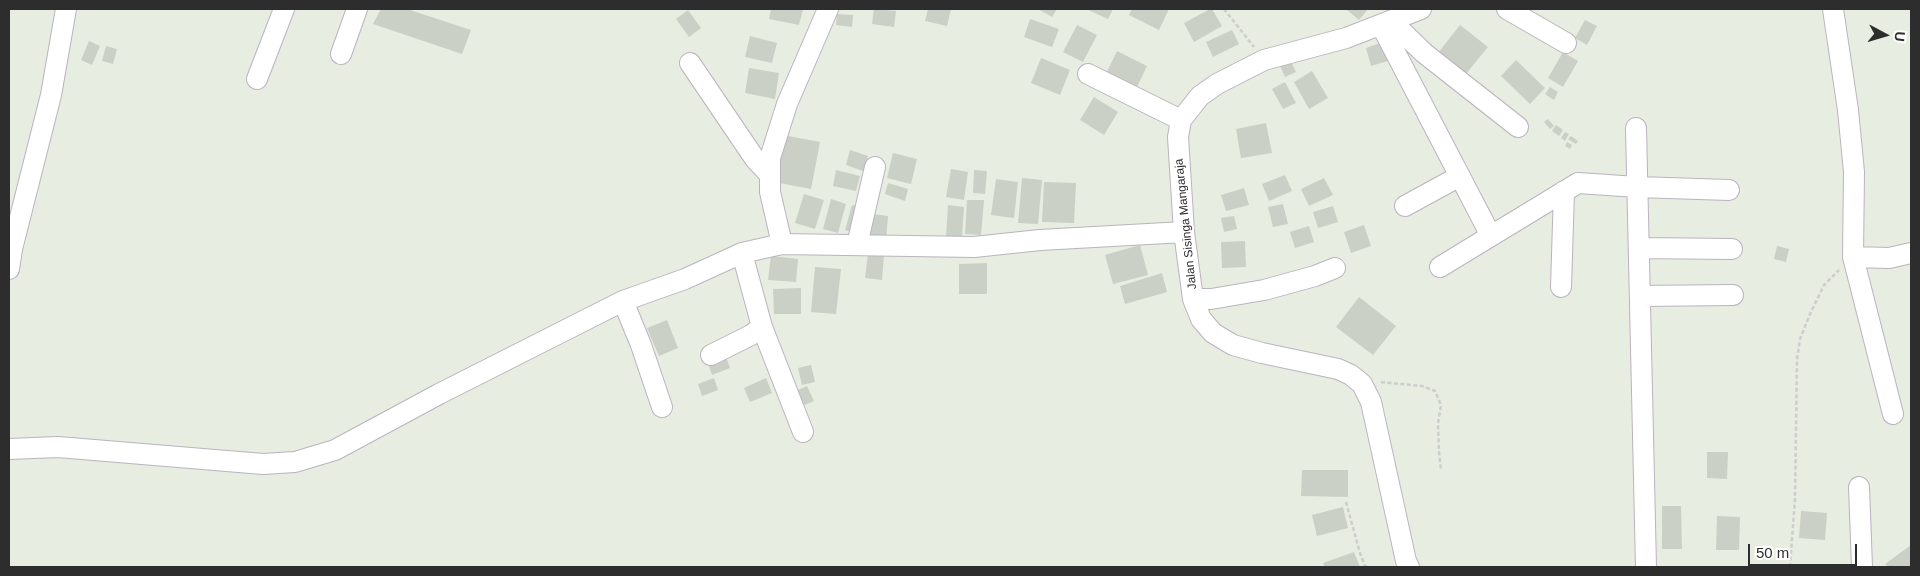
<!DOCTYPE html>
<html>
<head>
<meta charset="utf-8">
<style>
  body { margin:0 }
  #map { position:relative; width:1920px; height:576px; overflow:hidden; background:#e7ede0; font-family:Arial,sans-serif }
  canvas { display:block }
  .frame { position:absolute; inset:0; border:10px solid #2d2d2d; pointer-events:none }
  .north { position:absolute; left:1860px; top:10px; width:50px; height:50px; -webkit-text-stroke:4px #fff; paint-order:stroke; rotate:96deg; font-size:14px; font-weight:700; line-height:20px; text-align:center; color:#2d2d2d }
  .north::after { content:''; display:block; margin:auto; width:18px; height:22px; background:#2d2d2d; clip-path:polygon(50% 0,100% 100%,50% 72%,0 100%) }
  .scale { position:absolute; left:1748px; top:544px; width:109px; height:22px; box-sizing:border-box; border:2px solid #2d2d2d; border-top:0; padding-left:6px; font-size:15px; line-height:18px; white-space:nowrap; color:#2d2d2d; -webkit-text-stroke:4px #fff; paint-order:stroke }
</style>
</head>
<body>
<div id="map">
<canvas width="1920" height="576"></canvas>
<div class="frame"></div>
<div class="north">U</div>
<div class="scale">50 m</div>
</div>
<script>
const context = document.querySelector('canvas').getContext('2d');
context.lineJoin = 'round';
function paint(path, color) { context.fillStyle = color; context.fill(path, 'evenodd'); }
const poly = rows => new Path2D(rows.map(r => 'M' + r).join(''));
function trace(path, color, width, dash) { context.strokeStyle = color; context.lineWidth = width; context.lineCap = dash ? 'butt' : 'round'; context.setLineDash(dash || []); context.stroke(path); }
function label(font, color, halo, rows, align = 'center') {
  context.font = font + ' Arial,sans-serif'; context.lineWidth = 4; context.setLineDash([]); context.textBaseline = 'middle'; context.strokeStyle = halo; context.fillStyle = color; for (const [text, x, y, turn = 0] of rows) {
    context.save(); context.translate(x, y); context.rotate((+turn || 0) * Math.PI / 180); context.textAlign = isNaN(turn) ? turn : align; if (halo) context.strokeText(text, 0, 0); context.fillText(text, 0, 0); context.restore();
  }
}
paint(poly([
  [381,9,407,9,471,30,462,54,373,24],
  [771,9,803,9,799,25,769,19],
  [874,9,896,11,894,27,872,24],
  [928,9,951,9,947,26,925,21],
  [1038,9,1057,9,1052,17],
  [1086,9,1113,9,1108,19],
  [1132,9,1169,9,1159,30,1129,15],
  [1210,9,1212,9,1222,26,1194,42,1184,23],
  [1346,9,1368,9,1359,20],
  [688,10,701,28,689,37,676,19],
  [837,14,853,15,852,27,836,25],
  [1030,19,1059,29,1052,47,1024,37],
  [1585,20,1597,26,1587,45,1575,38],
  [1077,25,1097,35,1083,62,1063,52],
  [1460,25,1488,47,1465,75,1438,53],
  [1232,30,1239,44,1213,57,1206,42],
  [750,36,777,43,772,63,745,57],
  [89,41,100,46,92,65,81,60],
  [1386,41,1391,60,1371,66,1366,48],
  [106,46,117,49,113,64,102,61],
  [1117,51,1147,66,1135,91,1105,76],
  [1563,52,1578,61,1563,87,1548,78],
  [1041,58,1070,70,1060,95,1031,83],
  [1516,60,1545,88,1530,104,1501,76],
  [1291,61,1296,72,1285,77,1280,66],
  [749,68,779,73,775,99,745,93],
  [1312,71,1328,98,1309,109,1294,82],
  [1285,82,1296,103,1283,109,1272,89],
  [1550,87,1558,92,1554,100,1545,94],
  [1094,97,1118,112,1104,135,1080,120],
  [1548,119,1554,126,1550,129,1544,122],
  [1266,123,1272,153,1241,158,1236,129],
  [1556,125,1563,130,1559,136,1552,131],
  [1565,132,1569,134,1565,141,1561,138],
  [783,135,820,142,811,189,774,182],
  [1571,136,1578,141,1576,144,1568,139],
  [1567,142,1572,145,1570,149,1565,146],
  [850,150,868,156,863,171,846,165],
  [893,153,917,159,911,184,887,178],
  [951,169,968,172,964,200,946,197],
  [836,170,860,176,856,191,833,186],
  [974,170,987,171,985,194,973,193],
  [1285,175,1292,191,1269,201,1262,184],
  [1022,178,1042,180,1038,224,1018,223],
  [1324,178,1333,195,1309,206,1301,189],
  [996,179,1018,182,1014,218,991,215],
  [1044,182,1076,183,1074,223,1042,222],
  [888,183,908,189,905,201,885,194],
  [1244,188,1249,205,1226,211,1221,195],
  [804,194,824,200,815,229,795,223],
  [831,199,846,204,838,233,823,229],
  [967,200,984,200,981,235,965,234],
  [1283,204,1288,224,1273,227,1268,207],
  [852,205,862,207,855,233,845,230],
  [948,205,964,207,962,238,946,237],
  [1333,206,1338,222,1318,228,1313,212],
  [873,214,888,216,886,239,870,237],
  [1234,216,1237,229,1224,232,1221,218],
  [1364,225,1371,246,1351,253,1344,232],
  [1309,226,1314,242,1295,248,1290,232],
  [1245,241,1246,267,1222,268,1221,242],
  [1140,245,1148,275,1113,284,1105,255],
  [1777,246,1789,249,1786,262,1774,259],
  [868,253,884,255,882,280,865,278],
  [771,256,798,259,796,282,768,280],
  [987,263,987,294,959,294,959,264],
  [815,267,841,269,836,314,811,312],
  [1162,273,1167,292,1125,304,1120,286],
  [801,288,801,314,774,314,773,289],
  [1359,297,1396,326,1373,355,1336,327],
  [667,320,678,348,659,356,647,328],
  [726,357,730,368,712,375,708,363],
  [811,365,815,382,802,385,798,368],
  [714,378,718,390,702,396,698,384],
  [766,378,772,393,750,402,744,388],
  [807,386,814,401,800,407,794,392],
  [1707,452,1728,452,1727,479,1707,478],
  [1302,470,1348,470,1348,497,1301,496],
  [1662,506,1681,506,1682,549,1662,549],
  [1343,507,1348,528,1317,536,1312,515],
  [1801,511,1827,513,1825,540,1799,538],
  [1717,516,1740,517,1739,550,1716,550],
  [1911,545,1911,567,1888,567,1885,564],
  [1354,552,1360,567,1325,567,1323,563]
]), '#cad0c5');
const minor = poly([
  [828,9,787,104,770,158,770,192,782,244,974,247,1040,240,1184,232],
  [1507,9,1566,43],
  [1833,9,1848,110,1854,172,1853,257,1893,414],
  [1391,21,1424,53,1518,127],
  [1381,25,1491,236],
  [341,54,357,9],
  [690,63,755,159,769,174],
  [1088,74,1181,120],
  [257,79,284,9],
  [1636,128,1646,567],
  [1405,206,1460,176],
  [857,245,875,167],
  [1639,248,1732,249],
  [742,253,762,327,803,432],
  [1853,257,1889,258,1911,253],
  [1440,267,1578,183,1637,187,1729,190],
  [9,269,12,249,51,95,66,9],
  [1561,287,1564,191],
  [1640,296,1733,295],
  [1193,299,1211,299,1264,290,1315,276,1335,268],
  [711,355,751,335,762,327],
  [662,407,641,345,623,301,685,279,742,253,782,244],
  [9,449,58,447,263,464,295,462,335,450,439,394,623,301],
  [1859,487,1862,567],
  [1409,567,1406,561,1371,402,1362,384,1351,375,1338,369,1262,353,1233,345,1213,333,1201,319,1193,299,1184,232,1178,137,1181,120,1200,96,1217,84,1264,60,1346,38,1421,9]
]);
trace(minor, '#bbb3bf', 22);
trace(poly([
  [1224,9,1254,47],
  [1381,382,1422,386,1435,391,1441,405,1438,424,1439,452,1441,470],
  [1346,502,1360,553,1365,566,1369,567],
  [1790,567,1795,498,1797,359,1800,339,1810,314,1824,285,1839,270]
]), '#cdcdcd', 2.5, [4, 2.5]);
trace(minor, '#fff', 20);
label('12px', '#2d2d2d', '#fff', [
  ["Jalan Sisinga Mangaraja",1186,224,-96]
]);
</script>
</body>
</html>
